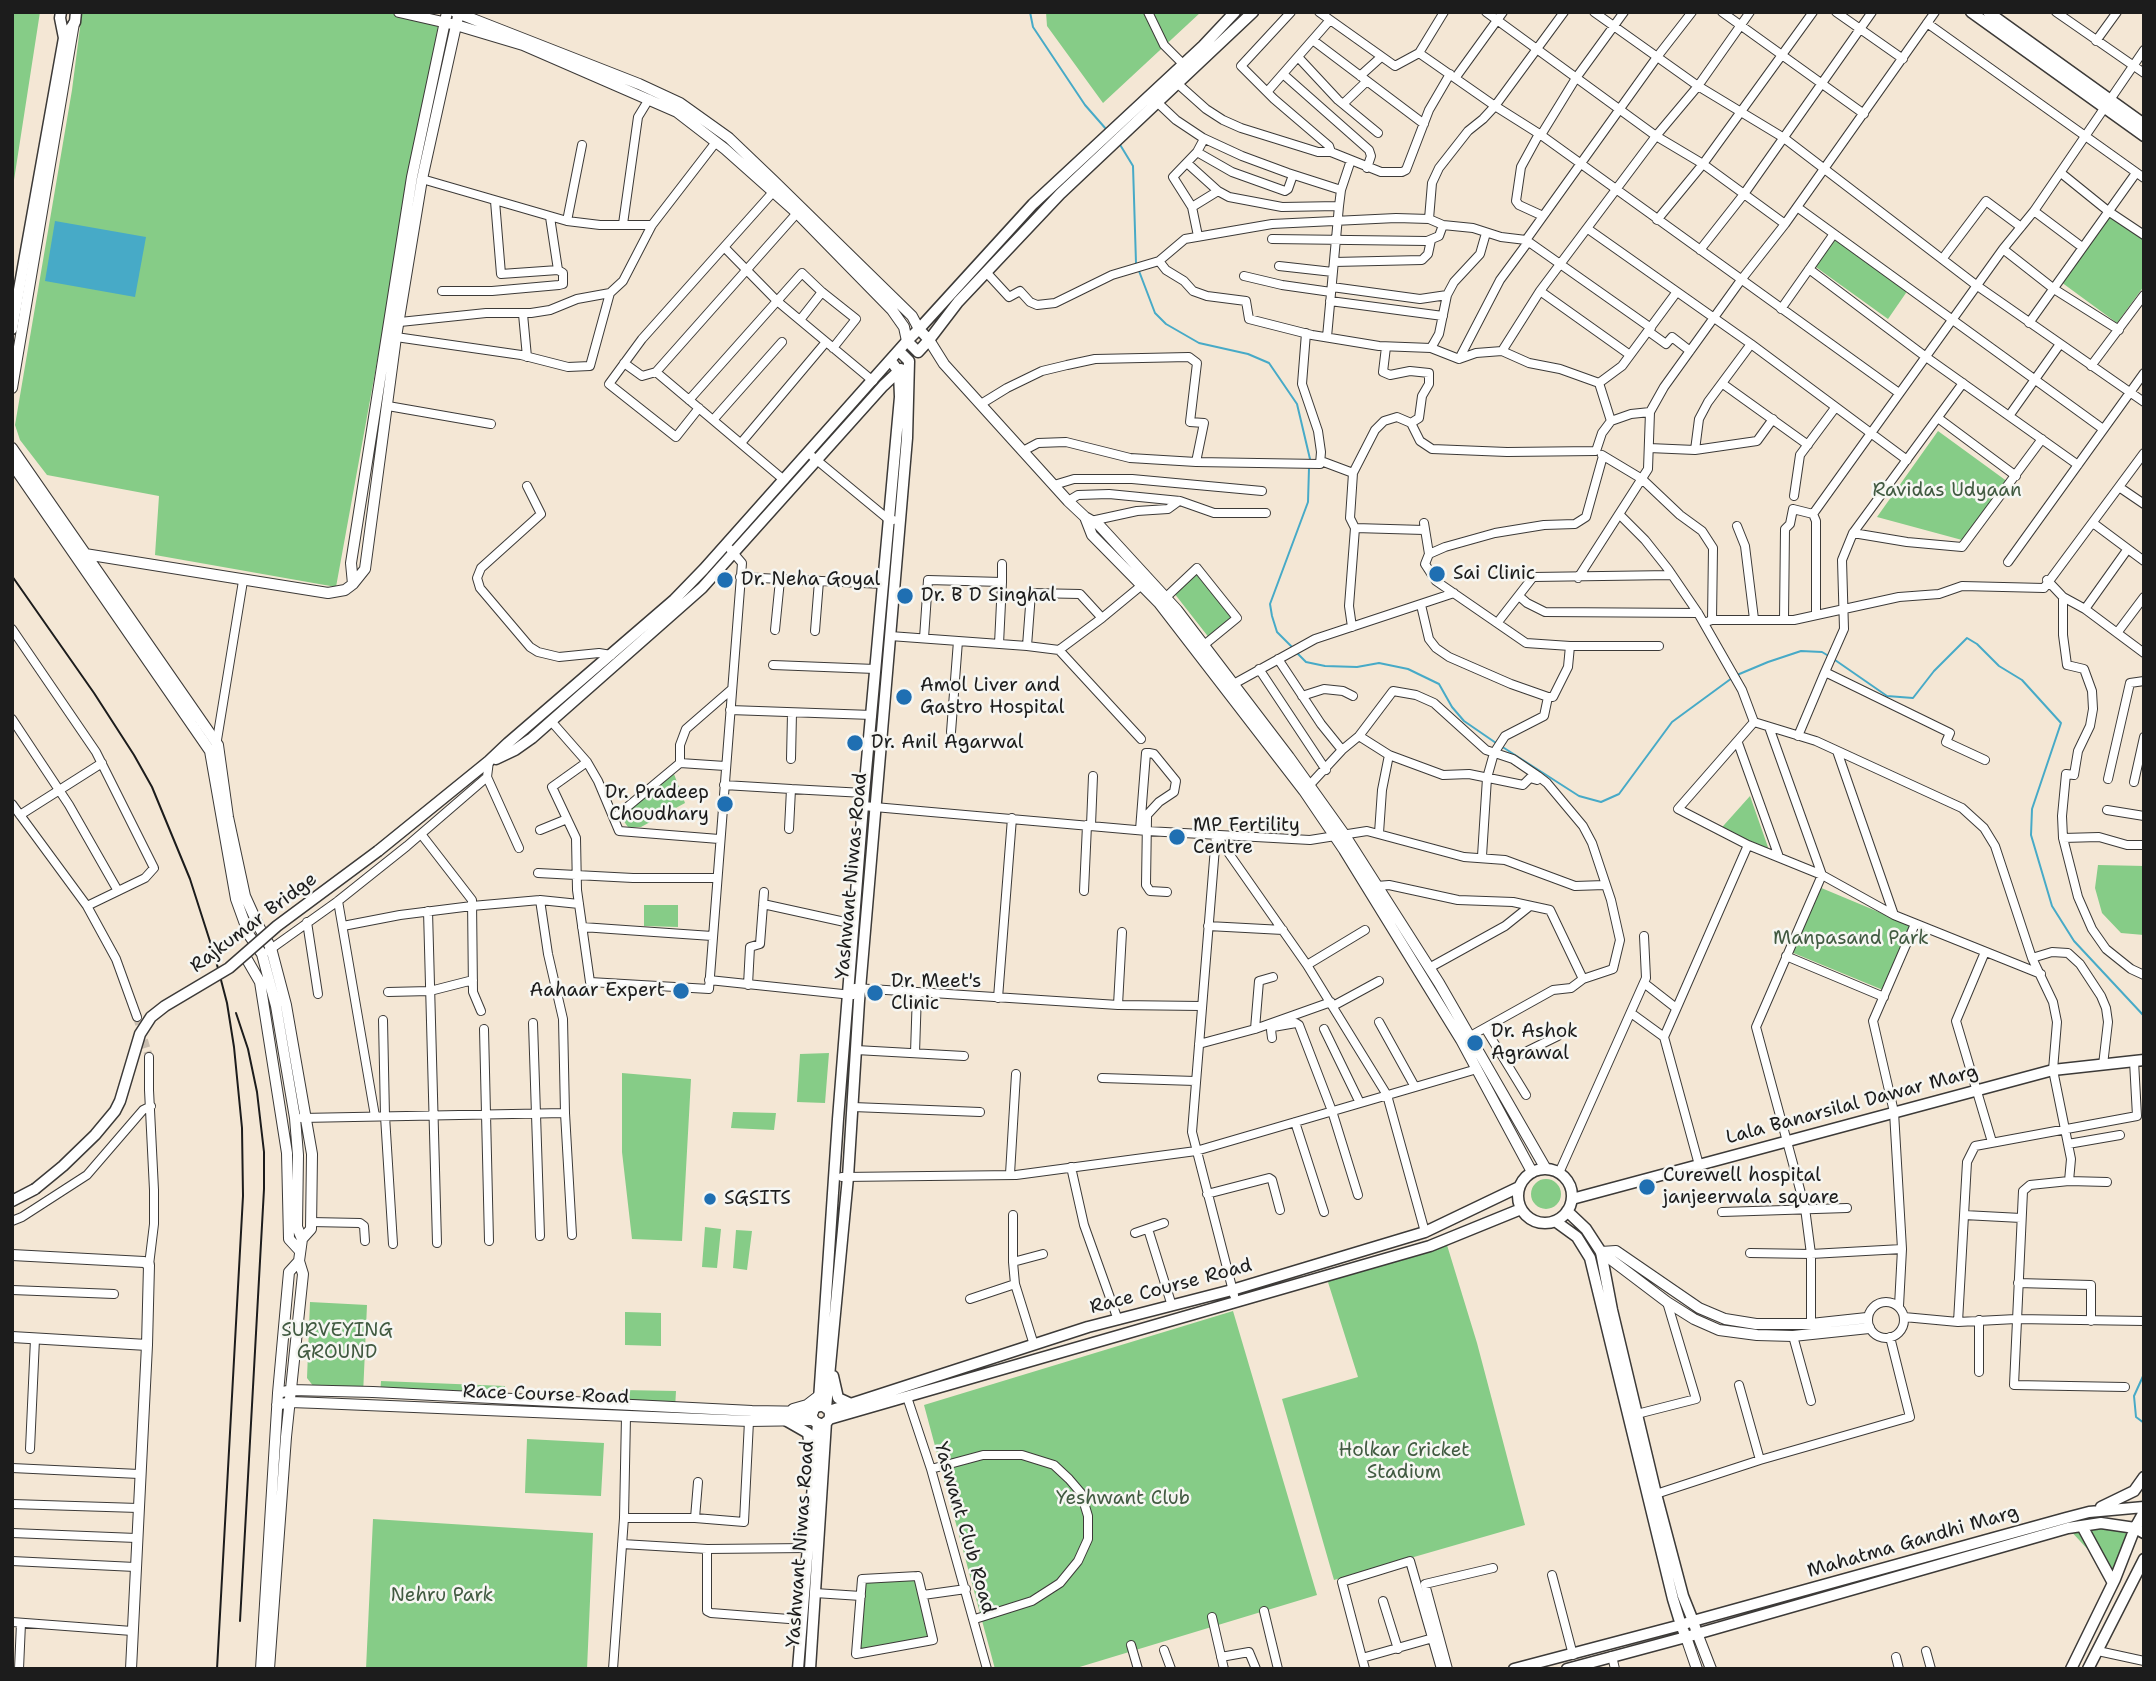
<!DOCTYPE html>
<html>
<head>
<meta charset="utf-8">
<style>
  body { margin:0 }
  #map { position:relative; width:2156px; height:1681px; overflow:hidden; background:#f4e7d5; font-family:"Shantell Sans",sans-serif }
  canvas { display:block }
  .frame { position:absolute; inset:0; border:14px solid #1c1c1c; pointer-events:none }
</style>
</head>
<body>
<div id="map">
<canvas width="2156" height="1681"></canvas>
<div class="frame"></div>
</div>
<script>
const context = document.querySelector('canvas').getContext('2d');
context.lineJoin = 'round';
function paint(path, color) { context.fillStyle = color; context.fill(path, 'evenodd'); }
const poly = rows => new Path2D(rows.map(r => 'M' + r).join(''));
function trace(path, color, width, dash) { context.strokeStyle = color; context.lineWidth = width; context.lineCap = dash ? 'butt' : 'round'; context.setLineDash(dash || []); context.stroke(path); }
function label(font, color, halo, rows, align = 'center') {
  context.font = font + ' "Shantell Sans",sans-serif'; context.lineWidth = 5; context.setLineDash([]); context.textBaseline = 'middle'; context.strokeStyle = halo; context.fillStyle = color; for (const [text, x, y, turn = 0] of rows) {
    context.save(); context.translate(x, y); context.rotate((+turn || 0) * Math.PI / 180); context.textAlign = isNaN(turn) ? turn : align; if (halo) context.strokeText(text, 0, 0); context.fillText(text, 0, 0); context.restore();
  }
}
paint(poly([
  [12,12,40,12,12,193],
  [82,12,385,12,439,21,336,587,155,555,159,496,47,475,20,440,15,425,72,90],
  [1046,12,1201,12,1103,103,1047,26],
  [2110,215,2144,240,2144,286,2117,323,2061,282],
  [1834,237,1908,290,1888,319,1813,265],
  [1938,431,2008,482,1962,540,1877,517],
  [1196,571,1238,617,1210,639,1174,593],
  [674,774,685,803,641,827,628,827,620,816],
  [1750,796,1769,850,1769,857,1716,834],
  [2098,865,2144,866,2144,935,2121,933,2102,913,2095,888],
  [1819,887,1910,925,1883,990,1791,952],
  [644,905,678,905,678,927,644,926],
  [829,1053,825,1103,797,1102,800,1054],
  [622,1073,691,1079,682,1241,632,1239,622,1152],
  [733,1112,776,1113,774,1130,731,1128],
  '1531 1194a15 15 0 1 1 30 0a15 15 0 1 1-30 0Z',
  [705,1227,721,1229,717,1268,702,1267],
  [736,1230,752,1231,747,1270,733,1268],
  [1447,1245,1477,1343,1525,1525,1334,1580,1282,1399,1358,1377,1327,1279],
  [310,1302,367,1305,363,1395,317,1391,307,1378],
  [1233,1311,1317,1595,1073,1669,995,1669,924,1405],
  [625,1312,661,1313,661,1346,625,1345],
  [381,1381,505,1386,505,1402,380,1396],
  [622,1390,676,1391,675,1409,621,1407],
  [527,1439,604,1443,601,1496,525,1493],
  [373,1519,593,1533,587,1669,366,1669],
  [2068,1528,2135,1528,2115,1579],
  [918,1576,933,1640,856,1654,862,1579]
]), '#86cc87');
paint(poly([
  [55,221,146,237,135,297,45,281]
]), '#47aac7');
trace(poly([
  [1030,12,1033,27,1085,105,1106,129],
  [1119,143,1133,166,1136,263],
  [1139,271,1155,313,1166,324,1199,343,1248,354,1269,363,1297,404,1310,459],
  [1293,648,1277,632,1272,616,1270,604,1308,502,1309,468],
  [1296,652,1306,662,1325,666,1357,667,1379,663,1408,669,1439,684,1452,707,1464,721,1496,743],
  [1835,660,1887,696,1913,698,1934,671,1967,638,1977,644,1999,666,2022,680,2061,723,2032,809,2031,835,2052,906,2074,941,2144,1016],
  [1737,675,1768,662,1801,651,1822,652,1827,655],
  [1501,746,1579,796,1601,802,1619,794,1672,722,1732,678],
  [2144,1374,2134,1396,2136,1417,2144,1423]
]), '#47aac7', 2);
trace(poly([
  [137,1017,149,1057]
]), '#c9beb0', 8, [8, 4]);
const minor = poly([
  [1148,12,1164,45,1182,63],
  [1291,12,1241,66,1274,99,1329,146,1331,152],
  [1319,12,1395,66,1419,53,1444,12],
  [1486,12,1656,136,1703,164,1785,224],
  [1594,12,1698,86,1784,138,1976,285,2144,402],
  [1722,12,1864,114],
  [1836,12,1903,59],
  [2056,12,2144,73],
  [1927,23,2144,178],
  [1314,41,1424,124],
  [2096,41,2117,12],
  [1419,53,1495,106,1541,135,1899,393],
  [1298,57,1338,100,1378,133],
  [1283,74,1369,150,1371,156,1367,168],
  [1360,76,1380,58],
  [1456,77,1503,12],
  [1178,84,1206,109,1223,120,1241,128,1318,152,1331,152,1381,172,1402,172,1406,170,1429,110,1450,74],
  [1267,92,1330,20],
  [1158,103,1176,120,1203,138,1242,156,1288,173,1341,190],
  [1343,104,1367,81],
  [1539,134,1521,167,1516,201,1519,205,1543,216],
  [1541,135,1576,78,1624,12],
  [1197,152,1232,172,1285,191,1288,189,1293,175],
  [1187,163,1218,191,1229,197,1282,207,1339,206],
  [2061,173,2108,211,2144,235],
  [422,179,567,221,600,225,652,225],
  [495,201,501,274,558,270,550,217],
  [1192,207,1218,191],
  [1797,207,2103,429],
  [2034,211,2082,247],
  [1429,219,1432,183,1439,168,1468,131,1483,119,1495,106,1564,12],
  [1657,220,1703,164,1813,12],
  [567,221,582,145],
  [623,224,638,117,649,99],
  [1588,229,1751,344,1907,460],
  [1198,236,1192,207,1173,177,1197,152,1204,139],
  [1272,239,1427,241,1439,236,1443,225],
  [1526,240,1657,57,1692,12],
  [724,247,777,301,873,381],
  [2003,249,2054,289,2119,330],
  [1700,250,1744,194,1872,12],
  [1943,258,1986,201,2021,227],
  [1159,261,1166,270,1184,281,1193,291,1207,296,1246,301,1249,319,1312,335,1379,346,1431,348,1459,359,1476,353,1502,351,1529,363,1560,369,1599,383],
  [1334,262,1422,260,1428,254,1431,240],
  [1279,266,1333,272],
  [1809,269,1926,357,2078,465],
  [986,272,1009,297,1020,291,1030,302,1037,305,1055,303,1112,275,1159,261,1185,239,1272,224,1396,218,1429,219,1443,225,1473,228,1501,237,1526,240,1651,328],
  [1244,276,1282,285,1331,292],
  [1332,287,1420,299,1447,295],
  [442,291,492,291,559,285,563,284,563,273,558,270],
  [1540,291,1630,355],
  [1330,301,1443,316],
  [1781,309,1833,235],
  [523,314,527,357],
  [800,320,822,292],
  [400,322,486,313,531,313,550,310,577,299,610,293,623,281,652,225,716,142],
  [2029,323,2136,173],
  [1648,331,1666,344,1672,337,1690,351],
  [396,337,521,355,568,367,590,366,610,293],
  [1327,337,1339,206,1341,190,1351,160],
  [1431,348,1439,334,1447,295,1454,282,1480,254,1486,233],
  [1502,351,1540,291,1656,136,1698,86,1750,12],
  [1459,359,1500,280,1528,242],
  [624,363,642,376,656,372,797,213],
  [2091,366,2144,295],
  [656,372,784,480],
  [1599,383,1622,366,1676,293],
  [1599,383,1611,421],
  [1723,384,1808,445],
  [689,400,802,273,822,292,856,319,833,348],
  [981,404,1007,388,1042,371,1067,365,1095,359,1189,357,1197,363,1190,422,1204,423,1196,462],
  [388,406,491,424],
  [699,408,676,437,609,384,642,339,774,191],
  [2009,416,2060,344],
  [1938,418,2016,476],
  [713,420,782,342],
  [1411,423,1420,441,1432,449,1507,452,1596,451,1602,433,1611,421,1631,414,1650,412],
  [741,443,826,342],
  [1649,448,1695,450,1757,441,1773,419],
  [1695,450,1699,419,1708,402,1751,344],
  [1023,451,1038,443,1066,442,1130,458,1196,462,1320,464,1321,452,1318,431,1302,384,1306,333],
  [1602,455,1642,479,1680,515,1702,531,1713,548,1712,620,1709,621],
  [1603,456,1586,517,1575,524,1544,525,1495,533,1445,547,1429,554,1425,564,1436,581,1526,643,1570,646,1659,646],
  [813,457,888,519,893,520],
  [1321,461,1353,473],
  [1054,485,1074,479,1132,479,1262,491],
  [527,486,541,514,481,568,477,578,480,588,530,647,538,652,559,657,599,653,611,655],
  [2119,487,2144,504],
  [1794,496,1800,455,1835,408],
  [1068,501,1078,495,1109,494,1180,501,1214,513,1266,513],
  [1619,514,1645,540,1668,569,1698,613,1742,690,1754,722],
  [1091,521,1137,511,1168,509,1179,501],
  [1424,523,1429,554],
  [2093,523,2144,561],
  [1737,526,1745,546,1754,619],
  [1355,528,1424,530],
  [1853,533,1907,542,1962,547,2042,439],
  [2008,562,2144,373],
  [740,577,883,584],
  [1578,578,1648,469,1650,412,1664,387,1741,280,1785,224,1935,12],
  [2047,580,2063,597,2085,609,2144,653],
  [1002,582,1002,564],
  [1519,596,1527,603,1545,612,1698,613],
  [2063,597,2063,635,2067,665,2084,669,2092,691,2093,709,2090,726,2078,751,2074,775,2066,774,2062,816,2063,838,2078,897,2092,929,2106,949,2131,969,2144,975],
  [1162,601,1197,568,1237,618,1204,645],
  [1421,605,1429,639,1436,648,1449,657,1511,684,1548,697],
  [2085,609,2127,550],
  [1816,614,1816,521,1813,514,2003,249,2034,211,2144,50],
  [1784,619,1785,529,1790,524,1793,509,1813,514],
  [1712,620,1794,620,1899,597,1939,594,1962,586,2044,588,2144,453],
  [1498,622,1533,577,1672,575],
  [1352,627,1349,606,1355,528,1350,518,1353,473,1375,430,1384,421,1397,417,1411,423,1419,418,1422,396,1429,384,1429,373,1410,371,1390,375,1383,372,1386,347],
  [12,629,96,752,154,868,145,878,87,906],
  [775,630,780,580],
  [815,631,819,581],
  [2117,633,2144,597],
  [890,636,1027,646,1059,650,1102,618,1142,585],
  [924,638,928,580,1002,582,999,644],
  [1027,646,1031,593,1080,594,1102,618],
  [1059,650,1141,739],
  [1278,659,1321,724,1342,750],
  [773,665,875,669],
  [1259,669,1326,770],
  [1825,672,1844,629,1842,560,1853,533,1963,383],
  [1230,686,1315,639,1454,593],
  [1302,696,1324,689,1343,691,1353,696],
  [730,710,872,715],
  [12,719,69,805,118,891],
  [551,721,587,762,598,781,619,831,719,839],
  [1754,722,1816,741,1962,808,1984,828,1995,846,2032,958,2053,1002,2057,1022,2053,1070,2071,1159,2069,1181],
  [1754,722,1678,809,1748,845,1822,875,1894,915,2041,974],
  [1769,727,1822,875,1756,1027,1805,1208,1811,1254,1811,1324],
  [951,732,958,641],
  [1359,736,1389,755,1443,775,1469,774,1523,785,1530,778,1537,780],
  [1798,736,1825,672,1950,733,1946,742,1985,760],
  [1738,743,1779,857],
  [216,746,243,581],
  [1837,751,1894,915],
  [791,759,792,713],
  [489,761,487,777,519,848],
  [587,762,552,787,576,838,577,890,590,982,709,989,742,563,730,549],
  [680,763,680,745,686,729,732,689],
  [2108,779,2130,683,2144,681],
  [2134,782,2144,737],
  [724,785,791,789],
  [1306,789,1342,750,1359,736,1393,691,1416,695,1434,703,1486,750,1513,759,1538,776,1547,783,1583,826,1592,843,1611,900,1620,940,1613,969,1583,979,1571,988,1553,990,1465,1039],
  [12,804,87,906,116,959,137,1017],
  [863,806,1147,831,1310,840,1367,831,1464,857,1505,860,1575,886,1605,885],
  [2107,810,2144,816],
  [20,815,102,763],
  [614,818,680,763,725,766],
  [1091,825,1093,776],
  [789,829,791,789,864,793],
  [540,830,567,819],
  [1140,830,1146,753,1149,753,1154,754,1176,781,1174,792,1159,802,1147,815,1147,818,1146,885,1150,891,1167,892],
  [1379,833,1382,790,1389,755],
  [421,834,472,900,473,992,481,1011],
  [1216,835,1192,1132,1234,1295],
  [1216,835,1307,965],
  [2063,838,2099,837,2127,845,2144,845],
  [1482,856,1487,778,1494,753,1505,736,1544,716,1548,697,1553,697,1568,667,1570,646],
  [538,873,633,878,716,878],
  [1375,888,1377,886,1389,885,1458,900,1513,902,1550,910,1583,979],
  [1084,891,1087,825],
  [540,900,548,954,563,1019,565,1113,572,1235],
  [338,901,375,1116],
  [763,904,854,924],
  [428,911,437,1243],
  [307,922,318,994],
  [343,926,400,915,472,906,540,900,579,904],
  [1208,926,1283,930],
  [582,927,712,936],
  [1365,930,1307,965,1387,1095,1425,1232],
  [268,951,338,901,407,846,487,777],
  [1985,952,1956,1021,1992,1142],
  [1786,956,1884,997],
  [2032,958,2052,952,2068,953,2080,964,2101,996,2106,1008,2108,1022,2103,1065],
  [1429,968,1505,926,1530,906],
  [709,980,852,995],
  [1644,983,1676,1008],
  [748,985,750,947,760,944,764,892],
  [855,988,1118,1005,1201,1006],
  [388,992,430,991,473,980],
  [998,998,1012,818],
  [1118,1005,1122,932],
  [1333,1006,1379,981],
  [1631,1013,1664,1037],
  [383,1020,385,1116,393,1244],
  [1379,1022,1415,1087],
  [533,1023,540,1236],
  [1485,1028,1526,1095],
  [484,1029,489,1241],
  [1255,1029,1259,981,1273,977],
  [1324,1029,1360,1103],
  [1272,1038,1271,1030,1273,1027,1296,1023,1299,1025,1332,1111,1358,1195],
  [1199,1044,1255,1029,1331,1002],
  [856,1050,964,1056],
  [915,1053,917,992],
  [1507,1061,1558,1036],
  [1102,1078,1195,1081],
  [853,1107,980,1112],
  [301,1118,565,1113],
  [1295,1122,1324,1212],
  [2068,1144,2120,1135],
  [1699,1165,1664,1037,1748,845],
  [1071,1167,1084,1225,1118,1320],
  [1559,1173,1646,978,1644,936],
  [1010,1174,1016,1074],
  [842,1177,1016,1175,1196,1151,1477,1069],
  [2107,1182,2069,1181,2030,1185,2023,1191,2014,1385,2125,1387],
  [1207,1194,1269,1178,1272,1180,1280,1210],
  [1722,1212,1847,1208],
  [1013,1215,1013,1262,1015,1284],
  [1964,1215,2021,1218],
  [12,1221,22,1217,87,1175,143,1110,151,1106],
  [311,1222,360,1223,364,1226,365,1241],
  [1148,1229,1172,1306],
  [1135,1233,1164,1223],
  [1750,1253,1811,1254,1902,1249],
  [1013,1262,1043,1254],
  [149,1265,154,1224,154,1190,149,1090,149,1057],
  [2018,1283,2091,1285,2091,1321],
  [12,1290,114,1294],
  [970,1299,1015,1284,1034,1345],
  '1868 1320a18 18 0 1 1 36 0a18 18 0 1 1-36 0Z',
  [1899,1306,1902,1249,1894,1112,1873,1021,1915,924],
  [1904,1317,1958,1322,2016,1319,2144,1321],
  [1979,1320,1979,1372],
  [1958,1322,1967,1162,1975,1146,2137,1116,2134,1061],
  [1793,1336,1811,1401],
  [1739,1385,1760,1460],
  [907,1397,931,1469,987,1669],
  [1637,1414,1696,1399,1667,1302],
  [30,1449,35,1339],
  [12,1468,139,1474],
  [931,1469,983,1455,1022,1455,1054,1465,1069,1479,1081,1493,1088,1516,1088,1539,1078,1561,1060,1583,1032,1601,975,1619],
  [1656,1494,1760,1460,1910,1417,1890,1337],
  [12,1504,138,1508],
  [624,1518,695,1518,744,1522,749,1421],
  [695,1518,698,1482],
  [12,1533,136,1538],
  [622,1544,707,1549,808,1548],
  [707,1549,707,1611,711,1613,802,1620],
  [12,1561,135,1567],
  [1552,1575,1573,1655],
  [918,1576,933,1640,856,1654,862,1579,918,1576],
  [815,1593,861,1596],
  [923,1595,966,1589],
  [1383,1601,1398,1649],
  [1264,1611,1278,1669],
  [1212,1617,1224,1669],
  [12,1622,132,1631],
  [1131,1645,1138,1669],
  [1164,1650,1171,1669],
  [1926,1651,1931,1669],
  [2098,1651,2144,1661],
  [1612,1656,1615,1669],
  [1221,1657,1249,1652,1256,1669],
  [1896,1657,1899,1669],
  [1362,1658,1433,1638],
  [19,1669,21,1623],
  [613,1669,624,1518,626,1416],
  [1365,1669,1342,1582,1410,1561,1441,1669],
  [1448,1669,1425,1584,1493,1568]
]);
const tertiary = poly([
  [399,12,456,25,523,45,677,112,725,149,797,213,892,310,904,327,907,341],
  [455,12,639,84,680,103,729,138,774,181,912,316,919,329],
  [929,340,944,364,1068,501,1085,517,1099,525,1177,610,1289,757,1344,834,1439,983,1546,1169],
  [12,388,74,23],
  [12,448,218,745,228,817,245,896,259,927,271,948,286,1005,312,1154,311,1229,302,1239,299,1261,303,1274,286,1437,269,1669],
  [12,464,210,751,236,899,249,935,262,954,276,1006,295,1118,298,1155,297,1227,302,1239],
  [1085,517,1092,535,1159,603,1304,791,1344,850,1461,1040,1532,1172],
  [75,555,85,554,328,593,345,590,353,584,365,569,396,337,422,179,459,12],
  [353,584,351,563,412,177,447,12],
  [245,956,260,982,287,1153,289,1239,300,1251],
  [1601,1252,1667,1302,1694,1319,1719,1330,1757,1335,1793,1336,1869,1328],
  [1601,1252,1616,1251,1699,1308,1725,1319,1756,1324,1811,1324,1867,1318],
  [12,1255,144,1262,149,1265,147,1345,131,1669],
  [12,1337,147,1345],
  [278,1393,291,1390,373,1392,752,1411,813,1412],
  [277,1405,290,1402,318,1403,749,1421,814,1420],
  [793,1409,807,1405,820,1395],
  [1697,1633,1711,1669],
  [1686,1637,1697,1669],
  [261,1669,278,1393,289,1272,299,1261]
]);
const secondary = poly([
  [1971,12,2144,136],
  [1988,12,2144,124],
  [64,38,75,22,76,12],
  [12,329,64,38,60,18,61,12],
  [919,329,1033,204,1203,46,1235,12],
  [929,340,958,302,1060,194,1253,12],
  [496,759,515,750,532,738,702,588,883,386,901,369],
  [378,851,489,761,508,743,674,600,704,569,907,341,919,329,929,340,918,352,907,341],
  '1518 1196a27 27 0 1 1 54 0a27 27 0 1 1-54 0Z',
  [1572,1199,2053,1070,2144,1060],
  [12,1201,35,1189],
  [1567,1211,1586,1229,1601,1252,1612,1310,1656,1494,1683,1596,1693,1621,2066,1518,2089,1512,2144,1507],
  [833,1376,838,1398,851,1404],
  [819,1400,838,1119,864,793,900,397,899,372,891,361],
  '812 1415a9 9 0 1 1 18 0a9 9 0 1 1-18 0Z',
  [826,1408,848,1177,859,1001,907,438,909,361,899,351],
  [829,1411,1088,1327,1232,1290,1425,1232,1519,1187],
  [829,1419,1430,1246,1521,1209],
  [787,1421,808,1433,810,1448],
  [2101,1507,2134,1491,2144,1477],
  [2144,1512,2135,1528,2144,1533],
  [2082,1526,2113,1583],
  [1697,1633,1693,1621,1681,1625,1686,1637,2068,1528,2101,1523,2135,1528,2115,1579,2071,1669],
  [798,1669,818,1423],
  [810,1669,826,1422],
  [1514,1669,1681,1625,1673,1599,1590,1258,1577,1237,1555,1221],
  [1567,1669,1686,1637],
  [2088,1669,2144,1559]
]);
trace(minor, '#3c3a38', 10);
trace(tertiary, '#3c3a38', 12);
trace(secondary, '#3c3a38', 13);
trace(minor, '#fff', 8);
trace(tertiary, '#fff', 10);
trace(secondary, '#fff', 10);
trace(poly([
  [12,576,94,693,134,755,152,787,190,879,215,957,227,1003,234,1047,242,1128,243,1196,217,1669],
  [236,1013,248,1049,257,1092,264,1152,264,1189,240,1621]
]), '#1c1c1c', 2);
const secondaryBridge = poly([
  [35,1189,63,1166,95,1135,115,1111,120,1101,140,1034,151,1017,165,1006,229,968,277,926,378,851]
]);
trace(secondaryBridge, '#3c3a38', 13, []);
trace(secondaryBridge, '#fff', 10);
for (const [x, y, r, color] of [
  [1437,574,9,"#1f6fb2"],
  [725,580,9,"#1f6fb2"],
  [905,596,9,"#1f6fb2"],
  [904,697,9,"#1f6fb2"],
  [855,743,9,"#1f6fb2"],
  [725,804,9,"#1f6fb2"],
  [1177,837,9,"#1f6fb2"],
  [681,991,9,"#1f6fb2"],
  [875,993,9,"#1f6fb2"],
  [1475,1043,9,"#1f6fb2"],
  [1647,1187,9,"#1f6fb2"],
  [710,1199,7,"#1f6fb2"]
]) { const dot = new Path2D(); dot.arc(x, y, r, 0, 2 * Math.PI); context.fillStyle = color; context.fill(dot); trace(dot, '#f6f6f2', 2.5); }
label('19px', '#415a41', '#f6f6f2', [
  ["Ravidas Udyaan",1947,491],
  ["Manpasand Park",1851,939],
  ["SURVEYING",337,1331],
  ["GROUND",337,1353],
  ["Holkar Cricket",1404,1451],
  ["Stadium",1404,1473],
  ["Yeshwant Club",1123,1499],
  ["Nehru Park",442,1596]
]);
label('19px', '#1c1c1c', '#f6f6f2', [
  ["Sai Clinic",1453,574],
  ["Dr. Neha Goyal",741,580],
  ["Dr. B D Singhal",921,596],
  ["Amol Liver and",920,686],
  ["Gastro Hospital",920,708],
  ["Dr. Anil Agarwal",871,743],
  ["Dr. Pradeep",709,793,"right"],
  ["Choudhary",709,815,"right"],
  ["MP Fertility",1193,826],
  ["Centre",1193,848],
  ["Dr. Meet's",891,982],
  ["Clinic",891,1004],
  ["Aahaar Expert",665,991,"right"],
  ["Dr. Ashok",1491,1032],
  ["Agrawal",1491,1054],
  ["Curewell hospital",1663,1176],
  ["janjeerwala square",1663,1198],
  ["SGSITS",724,1199]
], 'left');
label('19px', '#1c1c1c', '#f6f6f2', [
  ["Yashwant Niwas Road",852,876,-85],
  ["Rajkumar Bridge",254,923,-37],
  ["Lala Banarsilal Dawar Marg",1852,1105,-15],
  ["Race Course Road",1171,1287,-15],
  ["Race Course Road",546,1395,2],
  ["Yaswant Club Road",964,1528,74],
  ["Mahatma Gandhi Marg",1913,1542,-16],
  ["Yashwant Niwas Road",801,1544,-86]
]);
</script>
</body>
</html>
